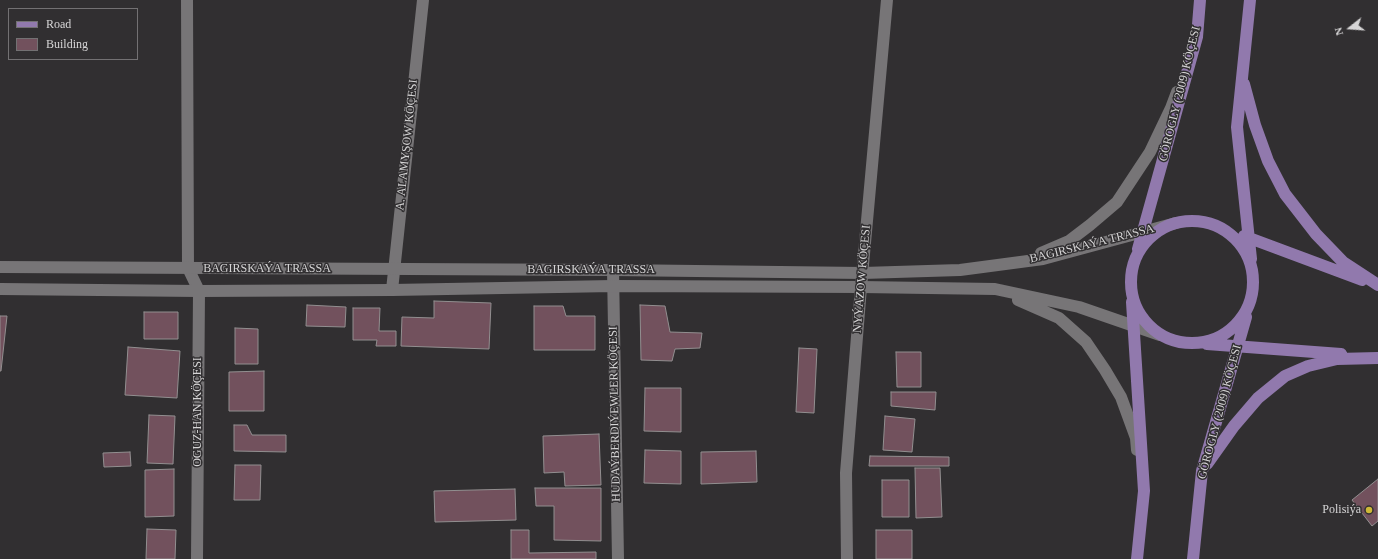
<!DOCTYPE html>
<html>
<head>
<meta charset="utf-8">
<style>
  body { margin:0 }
  #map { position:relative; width:1378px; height:559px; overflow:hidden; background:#312f31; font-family:"Times New Roman",serif }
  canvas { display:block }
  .legend { position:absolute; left:8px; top:8px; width:130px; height:52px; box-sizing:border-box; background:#312f31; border:1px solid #737173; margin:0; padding:5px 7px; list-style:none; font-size:12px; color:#d6d5d6 }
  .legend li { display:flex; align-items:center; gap:8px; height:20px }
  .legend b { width:20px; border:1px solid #737173 }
  .north { position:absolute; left:1330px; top:8px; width:40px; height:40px; -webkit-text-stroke:3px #312f31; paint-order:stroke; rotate:253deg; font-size:11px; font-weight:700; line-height:16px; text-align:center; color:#d6d5d6 }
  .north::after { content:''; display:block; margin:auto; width:14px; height:18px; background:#d6d5d6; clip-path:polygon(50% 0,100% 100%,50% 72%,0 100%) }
</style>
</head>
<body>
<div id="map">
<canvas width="1378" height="559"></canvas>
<ul class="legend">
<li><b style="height:5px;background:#9179ad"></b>Road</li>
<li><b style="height:11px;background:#72515d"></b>Building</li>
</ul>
<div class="north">N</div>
</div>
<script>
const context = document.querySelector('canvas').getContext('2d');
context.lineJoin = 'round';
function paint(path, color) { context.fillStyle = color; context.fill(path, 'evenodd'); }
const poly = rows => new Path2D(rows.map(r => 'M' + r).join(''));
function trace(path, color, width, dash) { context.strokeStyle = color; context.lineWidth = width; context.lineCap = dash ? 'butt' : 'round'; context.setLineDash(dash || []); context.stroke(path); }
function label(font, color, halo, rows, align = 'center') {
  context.font = font + ' "Times New Roman",serif'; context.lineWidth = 3; context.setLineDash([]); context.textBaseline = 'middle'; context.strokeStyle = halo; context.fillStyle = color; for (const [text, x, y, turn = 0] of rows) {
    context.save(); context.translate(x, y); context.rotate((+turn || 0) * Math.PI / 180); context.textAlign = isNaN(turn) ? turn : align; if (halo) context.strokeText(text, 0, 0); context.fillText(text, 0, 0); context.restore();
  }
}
const building = poly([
  [434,301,491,303,489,349,401,346,402,317,434,318,434,301],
  [307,305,346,307,345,327,306,326,307,305],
  [640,305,665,306,670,332,702,333,700,348,675,349,672,361,641,360,640,305],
  [534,306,563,306,566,316,595,316,595,350,534,350,534,306],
  [353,308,380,308,379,331,396,331,396,346,376,346,377,340,353,340,353,308],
  [144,312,178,312,178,339,144,339,144,312],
  [0,316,7,316,1,371,0,371,0,316],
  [235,328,258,329,258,364,235,364,235,328],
  [128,347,180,351,177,398,125,395,128,347],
  [799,348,817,349,814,413,796,412,799,348],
  [896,352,921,352,921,387,897,387,896,352],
  [264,371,264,411,229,411,229,372,264,371],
  [645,388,681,388,681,432,644,431,645,388],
  [891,392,936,392,935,410,891,406,891,392],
  [149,415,175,416,173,464,147,463,149,415],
  [885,416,915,419,912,452,883,450,885,416],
  [234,425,247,425,252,435,286,435,286,452,234,451,234,425],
  [599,434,601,485,565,486,564,472,544,473,543,436,599,434],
  [645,450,681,451,681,484,644,483,645,450],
  [756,451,757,482,701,484,701,452,756,451],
  [130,452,131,466,104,467,103,453,130,452],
  [870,456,949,457,949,466,869,466,870,456],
  [235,465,261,465,260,500,234,500,235,465],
  [915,468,940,468,942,517,916,518,915,468],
  [174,469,174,516,145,517,145,470,174,469],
  [1378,479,1378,521,1372,526,1352,500,1378,479],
  [882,480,909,480,909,517,882,517,882,480],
  [535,488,601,488,601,541,554,540,554,506,536,506,535,488],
  [515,489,516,520,435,522,434,491,515,489],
  [147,529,176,530,175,559,146,559,147,529],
  [511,530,529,530,529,553,596,552,596,559,511,559,511,530],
  [876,530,912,530,912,559,876,559,876,530]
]);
paint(building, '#72515d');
trace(building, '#928f90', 1);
trace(poly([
  [187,0,188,268,199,291,197,559],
  [613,270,618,559],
  [392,290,423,0],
  [847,559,846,473,861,287,887,0]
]), '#777577', 12);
trace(poly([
  [1041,253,1069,241,1090,225,1117,202,1150,152,1171,108,1177,92],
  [0,267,613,270,863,273,960,270,1043,259,1176,223],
  [0,289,199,291,392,290,613,286,861,287,995,289,1079,307,1160,335],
  [1018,300,1059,318,1086,342,1105,370,1121,397,1136,438,1137,450]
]), '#777577', 12);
trace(poly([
  [1250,0,1237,127,1251,259],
  [1244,84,1255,125,1268,161,1285,194,1316,234,1343,262,1378,285],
  '1131 282a61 61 0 1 1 122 0a61 61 0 1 1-122 0Z',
  [1244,236,1362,280],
  [1138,249,1197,37,1200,0],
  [1132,302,1144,491,1137,559],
  [1207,344,1341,354],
  [1207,464,1234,426,1258,398,1285,376,1308,366,1337,359,1378,358],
  [1193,559,1202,471,1246,317]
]), '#9179ad', 12);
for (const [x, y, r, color] of [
  [1369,510,4,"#cfb837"]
]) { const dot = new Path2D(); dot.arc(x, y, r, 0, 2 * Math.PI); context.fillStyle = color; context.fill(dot); trace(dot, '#312f31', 1.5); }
label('12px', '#d6d5d6', '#312f31', [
  ["GÖROGLY (2009) KÖÇESI",1180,94,-76],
  ["A. ALAMYŞOW KÖÇESI",407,145,-84],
  ["BAGIRSKAÝA TRASSA",1092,244,-14],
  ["BAGIRSKAÝA TRASSA",267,269],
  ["BAGIRSKAÝA TRASSA",591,270],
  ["NYÝAZOW KÖÇESI",862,279,-85],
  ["OGUZ-HAN KÖÇESI",198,412,-90],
  ["GÖROGLY (2009) KÖÇESI",1220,412,-75],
  ["HUDAÝBERDIÝEWLER KÖÇESI",615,414,-91]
]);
label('12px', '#d6d5d6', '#312f31', [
  ["Polisiýa",1361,510]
], 'right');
</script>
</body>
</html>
